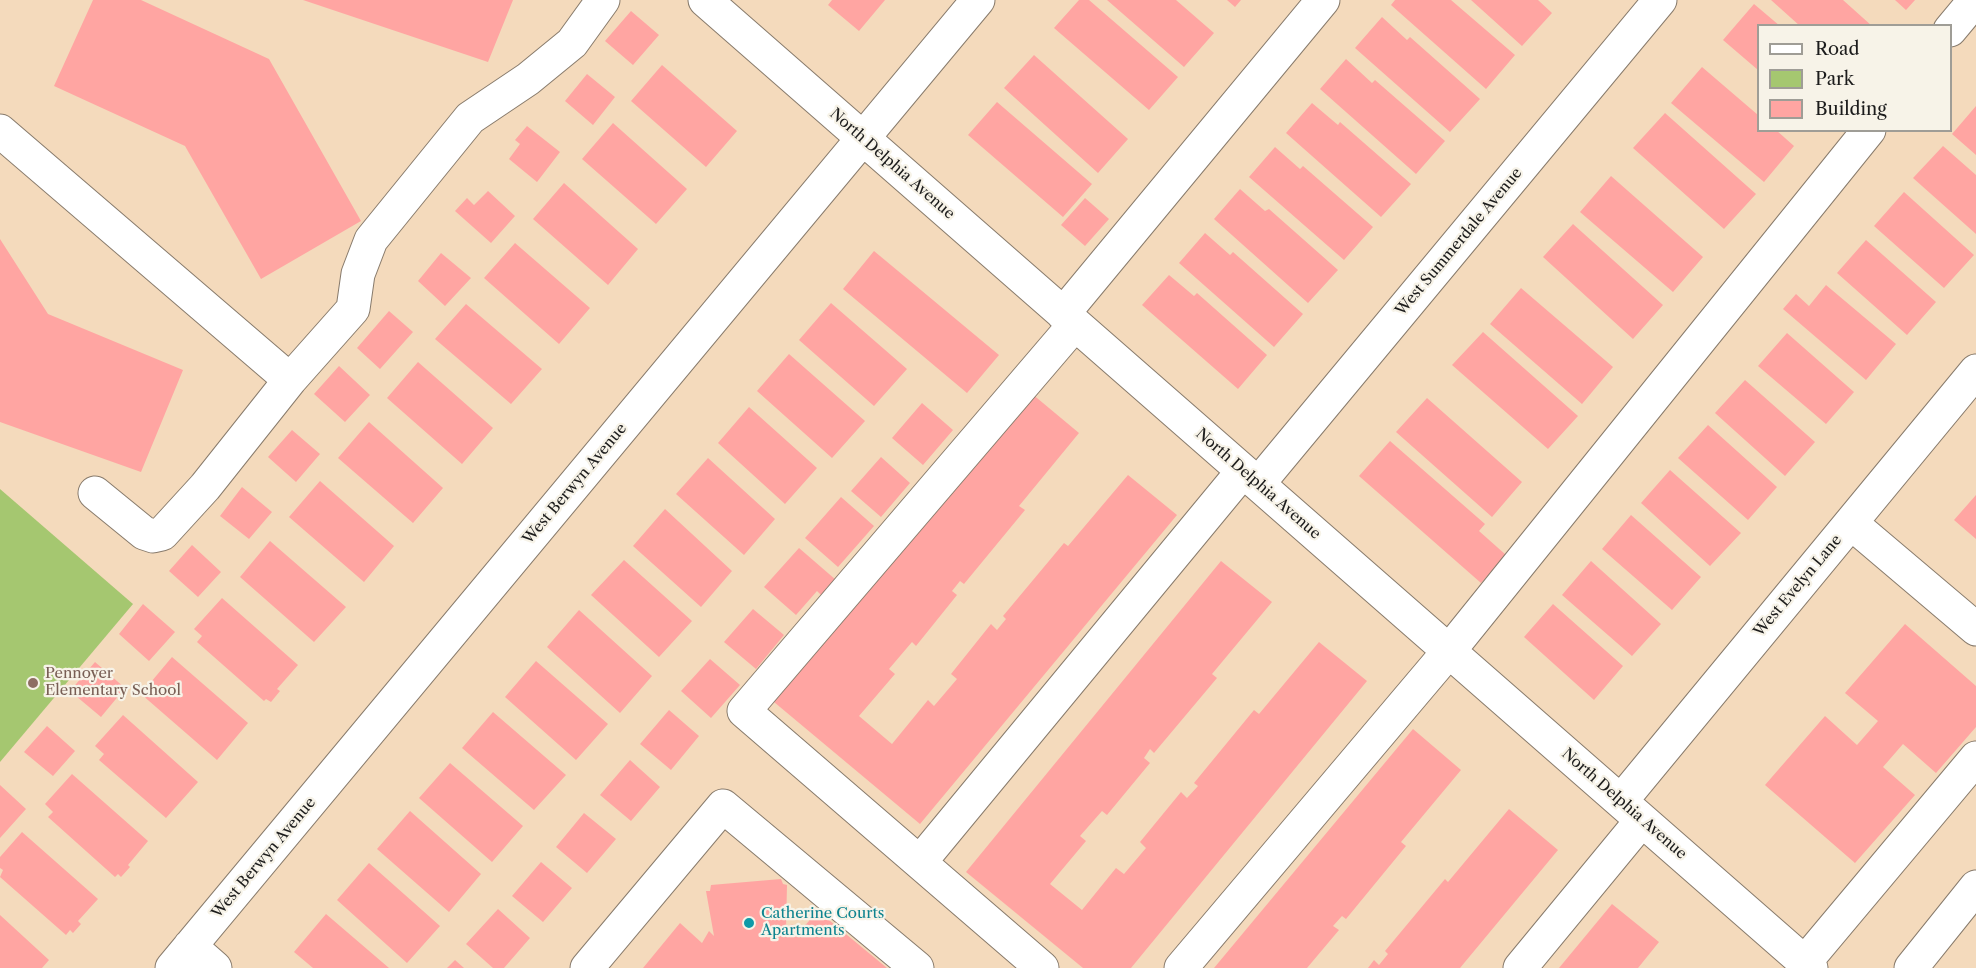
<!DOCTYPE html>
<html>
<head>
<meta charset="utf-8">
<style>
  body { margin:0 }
  #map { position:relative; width:1976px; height:968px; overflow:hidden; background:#f4dabc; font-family:"Libre Caslon Text",serif }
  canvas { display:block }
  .legend { position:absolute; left:1757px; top:24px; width:195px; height:108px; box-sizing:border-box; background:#f7f3e8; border:2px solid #9f9d96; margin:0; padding:8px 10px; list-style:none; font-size:18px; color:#1c1c1c }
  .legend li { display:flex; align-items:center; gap:12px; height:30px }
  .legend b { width:30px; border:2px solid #9f9d96 }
</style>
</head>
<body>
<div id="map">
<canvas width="1976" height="968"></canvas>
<ul class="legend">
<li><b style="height:8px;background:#fff"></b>Road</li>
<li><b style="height:16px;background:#a5c770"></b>Park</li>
<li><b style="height:16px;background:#ffa5a2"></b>Building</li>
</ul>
</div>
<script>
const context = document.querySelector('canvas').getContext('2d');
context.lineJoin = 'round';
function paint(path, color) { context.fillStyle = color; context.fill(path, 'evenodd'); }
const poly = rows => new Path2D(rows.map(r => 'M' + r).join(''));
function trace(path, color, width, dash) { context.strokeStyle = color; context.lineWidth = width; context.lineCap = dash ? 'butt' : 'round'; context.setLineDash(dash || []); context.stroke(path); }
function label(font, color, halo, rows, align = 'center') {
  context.font = font + ' "Libre Caslon Text",serif'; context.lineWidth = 4.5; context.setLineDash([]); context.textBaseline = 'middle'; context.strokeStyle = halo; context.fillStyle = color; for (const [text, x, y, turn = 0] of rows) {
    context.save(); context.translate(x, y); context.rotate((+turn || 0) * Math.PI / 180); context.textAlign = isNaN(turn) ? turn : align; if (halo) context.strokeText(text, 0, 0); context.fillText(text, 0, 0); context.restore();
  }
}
paint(poly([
  [0,489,133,604,0,762]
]), '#a5c770');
paint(poly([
  [93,0,141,0,269,59,361,221,261,279,185,146,54,86],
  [303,0,513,0,488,62],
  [832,0,885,0,859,31,828,5],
  [1079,0,1089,0,1178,77,1149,110,1054,28],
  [1107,0,1176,0,1214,33,1184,67],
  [1227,0,1241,0,1235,7],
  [1395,0,1451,0,1515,55,1486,89,1391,5],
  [1471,0,1538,0,1552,13,1522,46],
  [1771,0,1843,0,1872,26,1800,26],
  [1895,0,1915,0,1906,10],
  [1754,4,1780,26,1758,26,1758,70,1723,40],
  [631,11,659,35,633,65,605,41],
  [1382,17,1407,40,1410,37,1480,99,1450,132,1355,48],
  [1034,55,1128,139,1098,173,1004,88],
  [1346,59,1372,83,1375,80,1445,141,1416,174,1320,89],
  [662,65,737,131,706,167,631,101],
  [1702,67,1758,115,1758,130,1776,130,1794,146,1764,182,1671,103],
  [587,74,615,97,593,125,565,101],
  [997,102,1092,184,1063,217,968,135],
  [1312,103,1338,125,1340,122,1411,184,1381,217,1286,133],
  [1976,106,1976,155,1952,134],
  [1665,113,1756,194,1724,229,1633,148],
  [613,123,687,189,656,224,582,159],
  [527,126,560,152,537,182,509,159,520,144,515,140],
  [1943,146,1976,175,1976,234,1913,178],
  [1275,147,1300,169,1303,166,1373,227,1344,260,1249,177],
  [1611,176,1703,257,1673,292,1580,212],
  [564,183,638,249,608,285,533,219],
  [1240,189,1265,211,1269,209,1338,270,1308,303,1214,219],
  [488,191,515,216,491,243,455,211,467,198,474,205],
  [1904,192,1974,255,1944,288,1874,226],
  [1085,198,1109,219,1085,246,1061,225],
  [1573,224,1663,305,1633,339,1543,257],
  [1205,233,1230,255,1233,252,1303,314,1274,347,1179,263],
  [0,239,48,314,183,370,141,472,0,422],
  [1866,240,1936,302,1907,335,1837,273],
  [515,243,590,308,559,344,484,278],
  [874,251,999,355,967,393,843,289],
  [441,253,471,278,445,306,418,281],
  [1169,275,1194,296,1197,293,1267,355,1238,389,1142,305],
  [1826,285,1896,344,1866,380,1783,309,1796,294,1809,306],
  [1521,288,1613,367,1582,404,1490,324],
  [831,303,907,369,874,406,799,340],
  [466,304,542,369,511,404,435,339],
  [389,311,413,332,380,369,357,348],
  [1483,332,1578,416,1548,449,1452,365],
  [1787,333,1854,392,1826,424,1758,366],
  [789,354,865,421,832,458,757,391],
  [418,362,493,428,462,464,387,398],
  [339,366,370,395,345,422,314,394],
  [1745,380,1815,442,1785,476,1715,413],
  [1031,393,1079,433,1019,506,1025,510,964,584,960,581,952,591,957,595,916,646,912,642,889,669,895,674,859,716,892,744,928,700,934,706,957,679,951,674,991,624,997,630,1006,619,1003,616,1064,543,1068,546,1128,475,1177,515,920,824,774,702],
  [1427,398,1522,482,1492,517,1396,432],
  [922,403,953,430,923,465,892,438],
  [749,407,817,468,785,504,718,443],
  [369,422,443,488,413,523,338,458],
  [1708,425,1777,487,1748,520,1678,458],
  [292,430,320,454,296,482,268,457],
  [1390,441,1485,524,1479,531,1506,555,1481,583,1359,476],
  [881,457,910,483,881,517,851,491],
  [708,458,775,519,744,555,676,494],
  [1670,470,1741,533,1710,566,1641,503],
  [320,481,394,546,364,582,289,517],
  [242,487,272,512,249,539,220,516],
  [1976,495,1976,539,1954,520],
  [841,497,874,526,838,567,805,538],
  [665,509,732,571,701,607,633,546],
  [1631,515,1701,577,1672,610,1602,549],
  [270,541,346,607,314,642,240,577],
  [192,545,221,572,198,597,169,571],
  [799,548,836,580,821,595,817,591,796,615,764,587],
  [624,560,692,621,659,657,591,595],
  [1221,561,1272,602,1212,674,1217,678,1154,753,1150,749,1144,758,1150,763,1107,815,1102,811,1080,836,1086,841,1050,884,1082,910,1116,868,1124,874,1146,848,1140,842,1181,792,1187,798,1198,786,1194,783,1254,710,1259,714,1319,642,1367,681,1131,968,1083,968,966,872],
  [1591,561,1661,624,1632,656,1562,595],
  [222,598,298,665,277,689,280,691,271,702,266,699,264,701,197,642,202,636,194,629],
  [143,604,175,632,149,661,119,634],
  [1553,604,1623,666,1594,700,1524,637],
  [753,609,784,635,756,669,724,642],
  [579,610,652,676,620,713,547,647],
  [1905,624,1976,686,1976,727,1936,773,1903,744,1883,767,1915,795,1855,863,1765,785,1825,716,1857,745,1878,721,1845,693],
  [172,657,248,723,217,760,141,694],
  [710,659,740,685,711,718,681,691],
  [536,661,608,724,576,760,505,697],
  [95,662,125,688,101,717,70,691],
  [669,710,699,736,671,770,640,744],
  [493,712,566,775,534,810,462,748],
  [123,715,198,782,166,818,99,760,104,754,95,746],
  [47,726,75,751,53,776,24,752],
  [1413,729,1461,770,1401,842,1406,846,1346,919,1342,916,1333,926,1339,930,1307,968,1214,968],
  [630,760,660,787,631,821,600,795],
  [450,763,523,826,492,862,419,798],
  [72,774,148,841,128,865,130,867,121,877,118,874,115,877,48,817,53,812,45,804],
  [0,785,26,809,0,838],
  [1509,809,1558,850,1460,968,1368,968,1374,960,1379,965,1388,954,1385,951,1445,879,1448,882],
  [410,811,481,874,449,912,377,849],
  [584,813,616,839,587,873,556,847],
  [22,832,98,899,78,921,81,924,73,933,70,930,66,935,0,877,3,870,0,868,0,857],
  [541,862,572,888,543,922,512,896],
  [369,863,440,926,407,963,337,900],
  [781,879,783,884,787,885,786,929,792,924,800,931,818,911,887,968,643,968,680,923,702,943,709,931,714,936,706,891,710,891,711,885],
  [1612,904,1659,942,1638,968,1559,968],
  [498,909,530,938,504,968,493,968,466,944],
  [326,914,389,968,313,968,294,952],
  [0,915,49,960,42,968,0,968],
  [455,960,464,968,447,968]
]), '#ffa5a2');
const minor = poly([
  [705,0,1811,968],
  [1950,30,1975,0],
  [0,131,290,380,353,309,358,274,371,240,470,118,528,79,572,43,603,0],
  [1063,314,1323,0],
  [1258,484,1660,0],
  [95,493,144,533,153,536,162,534,205,487,290,380],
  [1851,523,1976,629],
  [1621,801,1976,371],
  [920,862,1243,471],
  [190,946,215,968],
  [1805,962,1976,758],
  [172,968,978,0],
  [587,968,723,806,917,968],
  [1042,968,744,711,1075,324],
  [1181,968,1449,651,1869,130],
  [1520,968,1642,820],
  [1911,968,1976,887]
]);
trace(minor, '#887b6c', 35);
trace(minor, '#fff', 33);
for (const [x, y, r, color] of [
  [33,683,6,"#8d6e63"],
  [749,923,6,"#0f9aa8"]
]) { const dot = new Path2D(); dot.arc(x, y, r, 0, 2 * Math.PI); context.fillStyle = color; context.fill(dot); trace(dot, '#f7f3e8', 2); }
label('15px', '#1c1c1c', '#f7f3e8', [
  ["North Delphia Avenue",892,164,41],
  ["West Summerdale Avenue",1459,242,-50],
  ["West Berwyn Avenue",575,484,-50],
  ["North Delphia Avenue",1258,484,41],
  ["West Evelyn Lane",1798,586,-50],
  ["North Delphia Avenue",1624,804,41],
  ["West Berwyn Avenue",264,858,-50]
]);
label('15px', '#785e54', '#f7f3e8', [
  ["Pennoyer",45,674],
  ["Elementary School",45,691]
], 'left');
label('15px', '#0d838f', '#f7f3e8', [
  ["Catherine Courts",761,914],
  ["Apartments",761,931]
], 'left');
</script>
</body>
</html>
